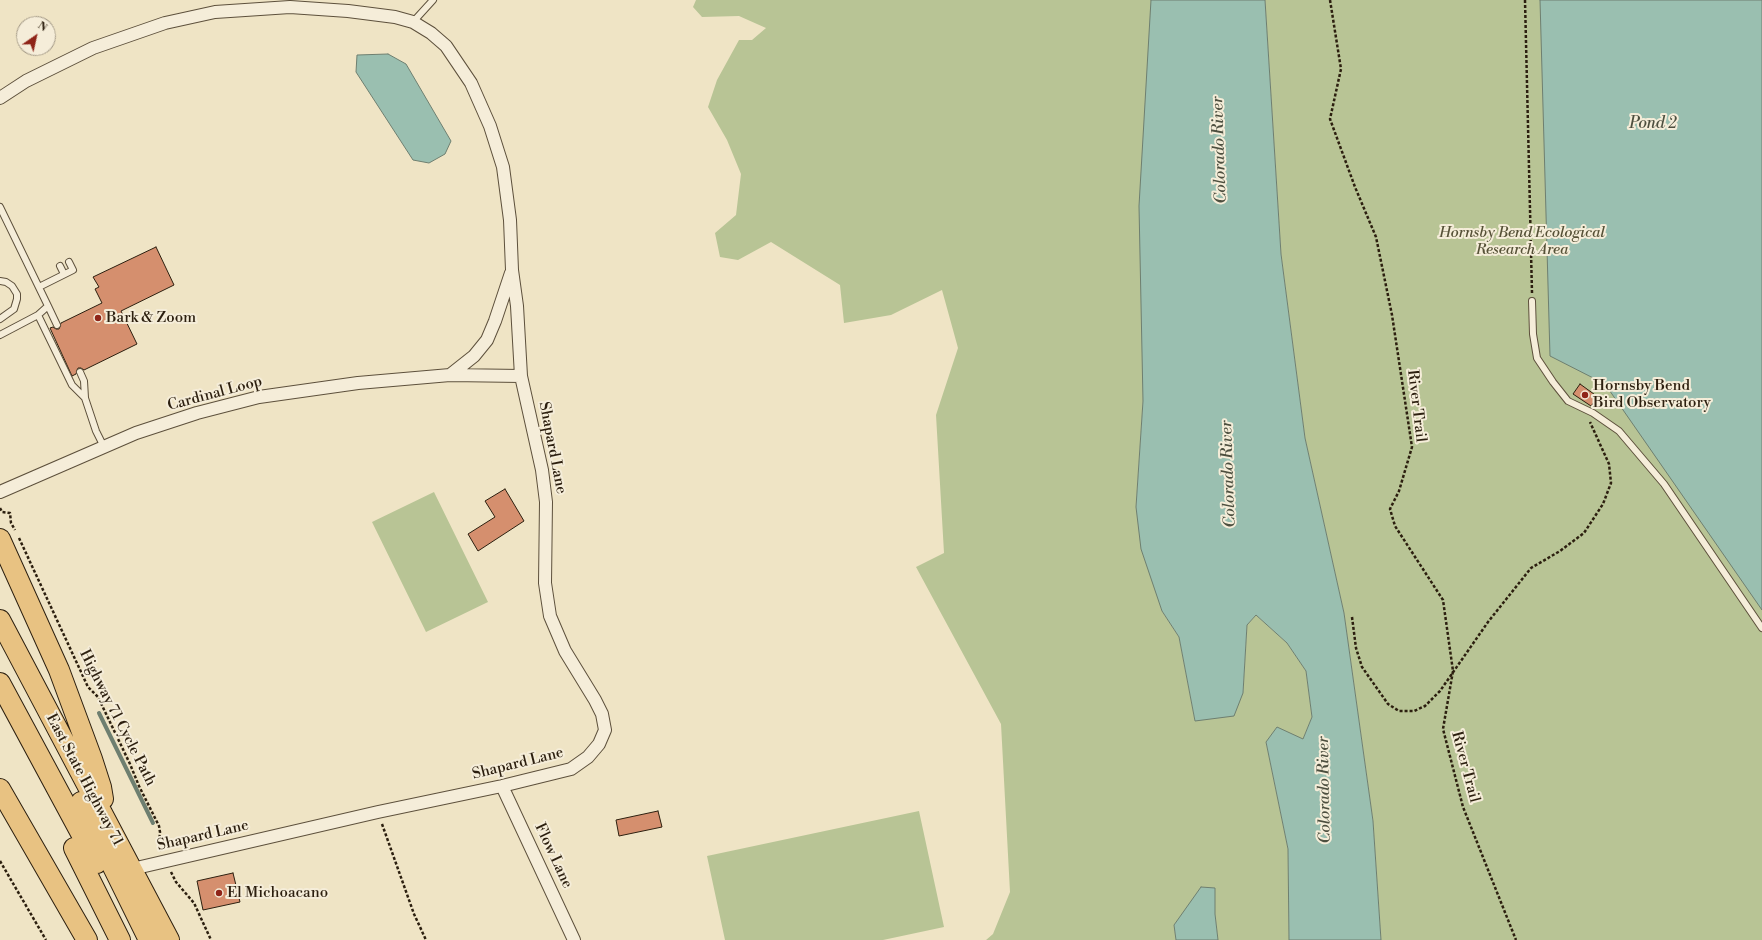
<!DOCTYPE html>
<html>
<head>
<meta charset="utf-8">
<style>
  body { margin:0 }
  #map { position:relative; width:1762px; height:940px; overflow:hidden; background:#efe4c5; font-family:"Libre Bodoni",serif }
  canvas { display:block }
  .north { position:absolute; left:16px; top:16px; width:40px; height:40px; box-sizing:border-box; background:#f5edd9; border:1px solid #a59b88; border-radius:50%; rotate:34deg; font-size:11px; font-weight:700; line-height:16px; text-align:center; color:#2c1f0f }
  .north::after { content:''; display:block; margin:auto; width:14px; height:18px; background:#8f2418; clip-path:polygon(50% 0,100% 100%,50% 72%,0 100%) }
</style>
</head>
<body>
<div id="map">
<canvas width="1762" height="940"></canvas>
<div class="north">N</div>
</div>
<script>
const context = document.querySelector('canvas').getContext('2d');
context.lineJoin = 'round';
function paint(path, color) { context.fillStyle = color; context.fill(path, 'evenodd'); }
const poly = rows => new Path2D(rows.map(r => 'M' + r).join(''));
function trace(path, color, width, dash) { context.strokeStyle = color; context.lineWidth = width; context.lineCap = dash ? 'butt' : 'round'; context.setLineDash(dash || []); context.stroke(path); }
function label(font, color, halo, rows, align = 'center') {
  context.font = font + ' "Libre Bodoni",serif'; context.lineWidth = 4; context.setLineDash([]); context.textBaseline = 'middle'; context.strokeStyle = halo; context.fillStyle = color; for (const [text, x, y, turn = 0] of rows) {
    context.save(); context.translate(x, y); context.rotate((+turn || 0) * Math.PI / 180); context.textAlign = isNaN(turn) ? turn : align; if (halo) context.strokeText(text, 0, 0); context.fillText(text, 0, 0); context.restore();
  }
}
paint(poly([
  [696,0,1151,0,1143,401,1136,507,1162,611,1179,637,1195,721,1243,693,1247,625,1256,615,1287,643,1306,671,1312,717,1303,739,1266,742,1288,849,1289,940,1218,940,1215,914,1215,888,1174,925,1176,940,986,940,993,934,1010,892,1001,724,916,567,944,553,936,415,958,348,942,290,891,315,844,323,840,285,771,242,738,260,720,257,715,233,736,215,741,174,727,140,708,107,717,80,739,40,752,40,766,28,739,16,702,17,693,7],
  [1265,0,1762,0,1762,940,1381,940,1373,821,1344,613,1305,438,1281,254],
  [434,492,488,602,426,632,372,522],
  [919,811,944,927,883,940,725,940,707,856]
]), '#b8c495');
const water = poly([
  [1151,0,1265,0,1281,254,1305,438,1344,613,1373,821,1381,940,1289,940,1288,849,1266,742,1277,727,1303,739,1312,717,1306,671,1287,643,1256,615,1247,625,1243,693,1234,716,1195,721,1179,637,1162,611,1141,549,1136,507,1143,401,1139,206,1151,0],
  [1540,0,1762,0,1762,610,1605,384,1550,356,1540,0],
  [388,54,406,64,451,141,445,154,429,163,413,160,356,72,357,55,388,54],
  [1201,887,1215,888,1215,914,1218,940,1176,940,1174,925,1201,887]
]);
paint(water, '#9abfb0');
trace(water, '#6e7f70', 1);
trace(poly([
  [99,713,153,823]
]), '#6e7f70', 4);
const building = poly([
  [156,247,174,285,121,311,137,344,84,370,81,368,78,368,76,374,72,376,50,328,53,327,56,329,59,329,61,323,102,303,95,289,99,287,93,277,156,247],
  [1580,384,1598,397,1591,406,1573,394,1580,384],
  [505,489,524,521,478,551,468,534,495,517,485,501,505,489],
  [658,811,662,827,619,836,616,820,658,811],
  [233,873,240,902,203,910,197,881,233,873]
]);
paint(building, '#d58f6e');
trace(building, '#2c1f0f', 1);
const service = poly([
  [413,22,433,0],
  [0,207,48,306,38,315,0,335],
  [60,266,64,274],
  [0,281,6,282,12,286,17,294,17,299,14,309,0,319],
  [39,287,73,270,69,262],
  [1532,301,1533,334,1537,358,1553,382,1568,401,1593,413,1619,431,1664,484,1762,628],
  [48,306,57,325],
  [38,315,72,385,85,398,96,431,104,447],
  [80,372,84,381,85,398]
]);
const minor = poly([
  [0,98,26,81,93,48,165,23,215,12,290,7,348,11,395,17,413,22,431,33,446,46,471,83,490,126,503,167,510,220,512,270,517,306,521,376,542,470,546,502,545,583,550,616,565,651,595,700,602,714,605,730,599,744,588,757,571,769,502,786,378,812,132,869],
  [450,375,474,356,487,340,495,321,511,273],
  [0,492,136,433,197,413,259,397,358,383,450,375,521,376],
  [502,786,574,940]
]);
const trunk = poly([
  [0,539,59,670,92,759,101,787,103,799],
  [0,620,169,940],
  [0,683,97,863],
  [0,789,87,940],
  [81,802,149,940],
  [74,848,120,940]
]);
trace(service, '#5d503c', 8);
trace(minor, '#5d503c', 14);
trace(trunk, '#2c1f0f', 22);
trace(poly([
  [1330,0,1341,69,1330,119,1355,187,1376,237,1392,315,1412,447,1399,491,1390,509,1395,526,1443,600,1453,671,1443,729,1463,807,1516,940],
  [1525,0,1532,293],
  [0,508,2,512,10,513,11,523,15,530],
  [19,538,88,687,98,697,130,764,139,786,159,826,160,832,159,844,161,851],
  [1352,617,1356,648,1362,667,1388,704,1399,711,1414,711,1425,706,1440,691,1488,622,1531,568,1560,551,1584,533,1603,504,1611,483,1609,464,1590,422],
  [382,824,414,914,426,940],
  [0,861,46,940],
  [171,872,176,882,194,903,211,940]
]), '#2c1f0f', 2.5, [3, 2]);
trace(service, '#f5edd9', 6);
trace(minor, '#f5edd9', 12);
trace(trunk, '#e8c282', 20);
for (const [x, y, r, color] of [
  [98,318,4,"#8f2418"],
  [1585,395,4,"#8f2418"],
  [219,893,4,"#8f2418"]
]) { const dot = new Path2D(); dot.arc(x, y, r, 0, 2 * Math.PI); context.fillStyle = color; context.fill(dot); trace(dot, '#f5edd9', 1.5); }
label('italic 15px', '#565137', '#f5edd9', [
  ["Hornsby Bend Ecological",1522,233],
  ["Research Area",1522,250]
]);
label('15px', '#2c1f0f', '#f5edd9', [
  ["Bark & Zoom",106,318],
  ["Hornsby Bend",1593,386],
  ["Bird Observatory",1593,403],
  ["El Michoacano",227,893]
], 'left');
label('15px', '#2c1f0f', '#f5edd9', [
  ["Cardinal Loop",215,394,-15],
  ["River Trail",1416,406,83],
  ["Shapard Lane",552,448,79],
  ["Highway 71 Cycle Path",117,718,63],
  ["Shapard Lane",518,764,-14],
  ["River Trail",1465,767,75],
  ["East State Highway 71",84,780,62],
  ["Shapard Lane",203,836,-13],
  ["Flow Lane",553,856,65]
]);
label('italic 16px', '#4d4f3f', '#f5edd9', [
  ["Pond 2",1653,124],
  ["Colorado River",1220,150,-92],
  ["Colorado River",1229,474,-92],
  ["Colorado River",1325,790,-91]
]);
</script>
</body>
</html>
